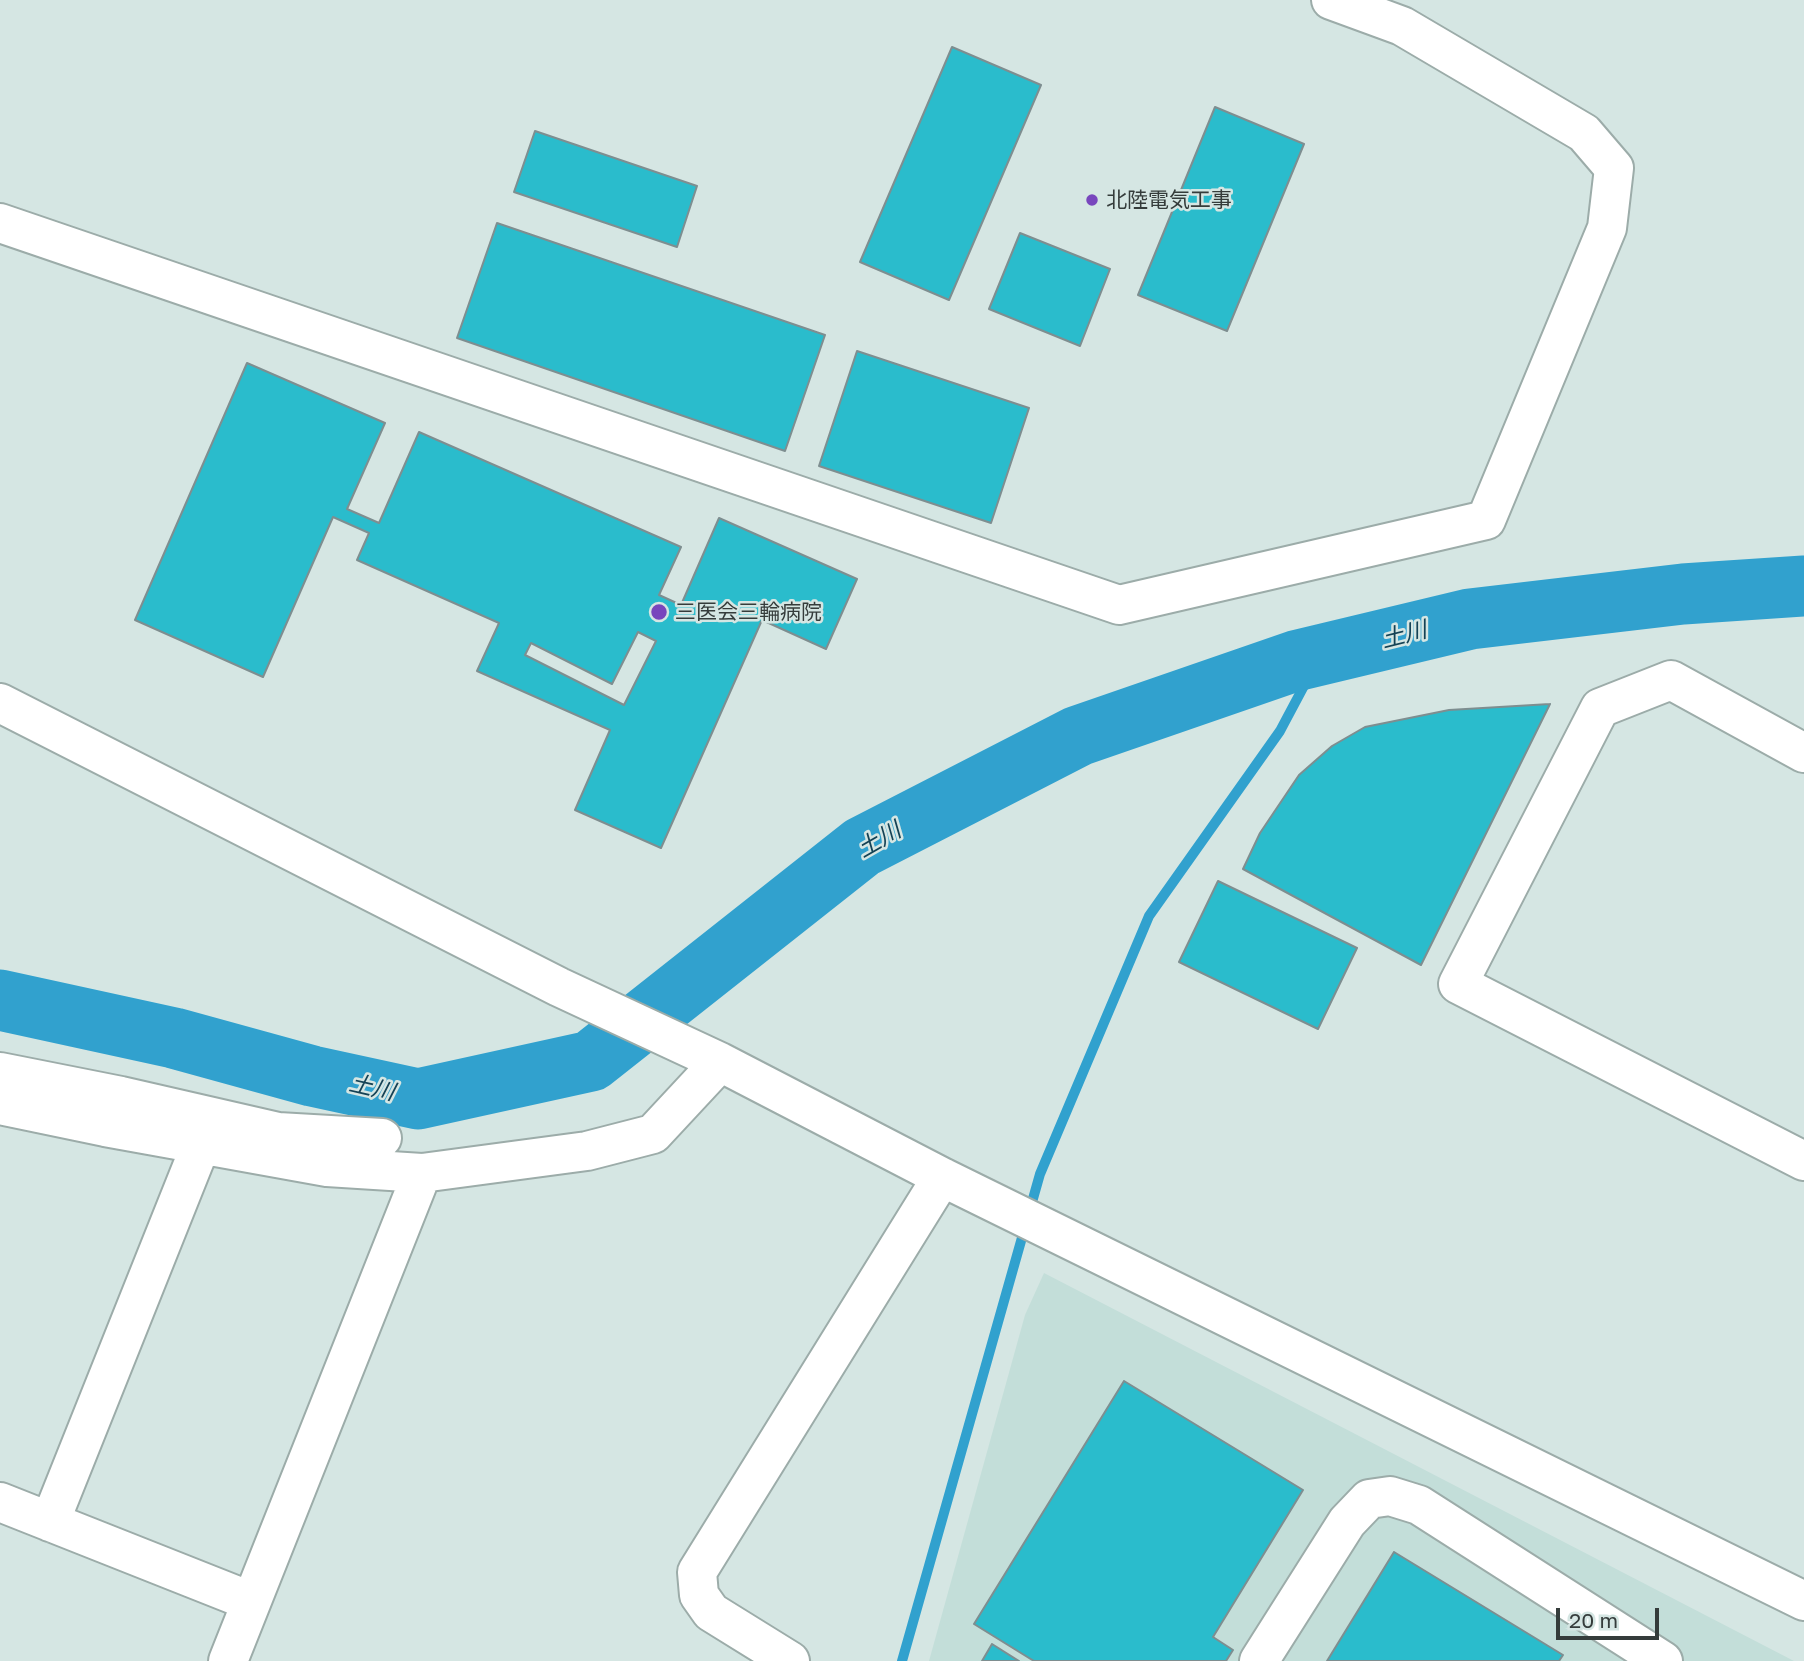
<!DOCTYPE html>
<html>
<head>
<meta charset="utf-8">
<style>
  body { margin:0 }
  #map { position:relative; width:1804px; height:1661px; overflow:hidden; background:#d5e6e3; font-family:"Golos Text",sans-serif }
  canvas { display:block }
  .scale { position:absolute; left:1556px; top:1608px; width:103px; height:32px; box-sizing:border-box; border:4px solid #353c3b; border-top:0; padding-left:9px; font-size:21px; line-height:24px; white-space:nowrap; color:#353c3b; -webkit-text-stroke:5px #d5e6e3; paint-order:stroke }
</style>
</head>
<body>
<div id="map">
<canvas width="1804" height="1661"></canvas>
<div class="scale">20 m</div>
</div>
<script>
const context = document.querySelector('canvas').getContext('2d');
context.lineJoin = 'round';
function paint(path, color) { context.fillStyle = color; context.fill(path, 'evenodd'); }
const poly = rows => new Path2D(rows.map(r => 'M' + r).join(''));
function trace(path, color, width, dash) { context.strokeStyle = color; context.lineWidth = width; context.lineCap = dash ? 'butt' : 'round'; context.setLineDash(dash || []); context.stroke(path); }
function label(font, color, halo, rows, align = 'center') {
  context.font = font + ' "Golos Text","Noto Sans JP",sans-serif'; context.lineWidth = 5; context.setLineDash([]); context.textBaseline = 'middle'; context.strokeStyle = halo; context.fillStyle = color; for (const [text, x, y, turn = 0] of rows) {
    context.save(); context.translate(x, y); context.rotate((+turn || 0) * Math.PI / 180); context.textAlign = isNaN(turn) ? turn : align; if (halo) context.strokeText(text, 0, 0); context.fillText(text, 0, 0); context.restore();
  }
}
paint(poly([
  [1044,1273,1794,1661,929,1661,1025,1315]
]), '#c3ded9');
trace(poly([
  [902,1661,1040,1174,1149,916,1280,731,1305,684,1316,656]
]), '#31a1ce', 10);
trace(poly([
  [0,1000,174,1038,312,1076,418,1099,591,1061,862,847,1078,736,1295,661,1470,619,1683,594,1804,586]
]), '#31a1ce', 61);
const building = poly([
  [952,47,1041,85,949,300,860,262,952,47],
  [1215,107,1304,144,1227,331,1138,295,1215,107],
  [535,131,697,186,677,247,514,192,535,131],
  [497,223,825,335,785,451,457,338,497,223],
  [1020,233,1110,269,1080,346,989,309,1020,233],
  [857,351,1029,408,991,523,819,466,857,351],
  [247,363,385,423,347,509,379,523,419,432,681,547,659,595,681,605,719,518,857,579,826,649,762,620,661,848,575,810,610,730,477,671,499,623,357,560,369,533,333,517,263,677,135,620,247,363],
  [638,632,656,641,624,705,525,655,531,643,612,684,638,632],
  [1550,704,1421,965,1243,869,1260,833,1299,775,1332,746,1365,727,1449,710,1550,704],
  [1218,881,1357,948,1318,1029,1179,962,1218,881],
  [1124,1381,1303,1490,1213,1637,1233,1650,1226,1661,1034,1661,974,1624,1124,1381],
  [1394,1552,1563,1655,1559,1661,1327,1661,1394,1552],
  [992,1644,1019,1661,982,1661,992,1644]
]);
paint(building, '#2abccc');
trace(building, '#7e8e90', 2);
const minor = poly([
  [0,223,1119,605,1486,520,1607,228,1614,168,1584,133,1402,26,1331,0],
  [0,703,559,987,720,1062,942,1177,1804,1601],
  [1804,753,1671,680,1600,708,1458,984,1804,1161],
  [0,1072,121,1096,278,1132,382,1138],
  [0,1105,105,1127,327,1167,422,1173,587,1151,653,1134,720,1062],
  [0,1502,250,1601],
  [50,1522,202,1142],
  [228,1661,422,1173],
  [790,1661,711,1612,699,1595,697,1572,942,1177],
  [1259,1661,1347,1522,1369,1499,1390,1496,1419,1505,1663,1661]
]);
trace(minor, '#9caca9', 42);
trace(minor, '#fff', 38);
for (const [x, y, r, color] of [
  [1092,200,7,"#7846bd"],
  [659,612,9,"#7846bd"]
]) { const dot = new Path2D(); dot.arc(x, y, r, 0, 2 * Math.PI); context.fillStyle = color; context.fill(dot); trace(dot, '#d5e6e3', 2.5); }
label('21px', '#353c3b', '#d5e6e3', [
  ["北陸電気工事",1106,200],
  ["三医会三輪病院",675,612]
], 'left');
label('italic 23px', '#144255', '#d5e6e3', [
  ["土川",1404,635,-14],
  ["土川",879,840,-30],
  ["土川",372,1088,13]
]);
</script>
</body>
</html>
